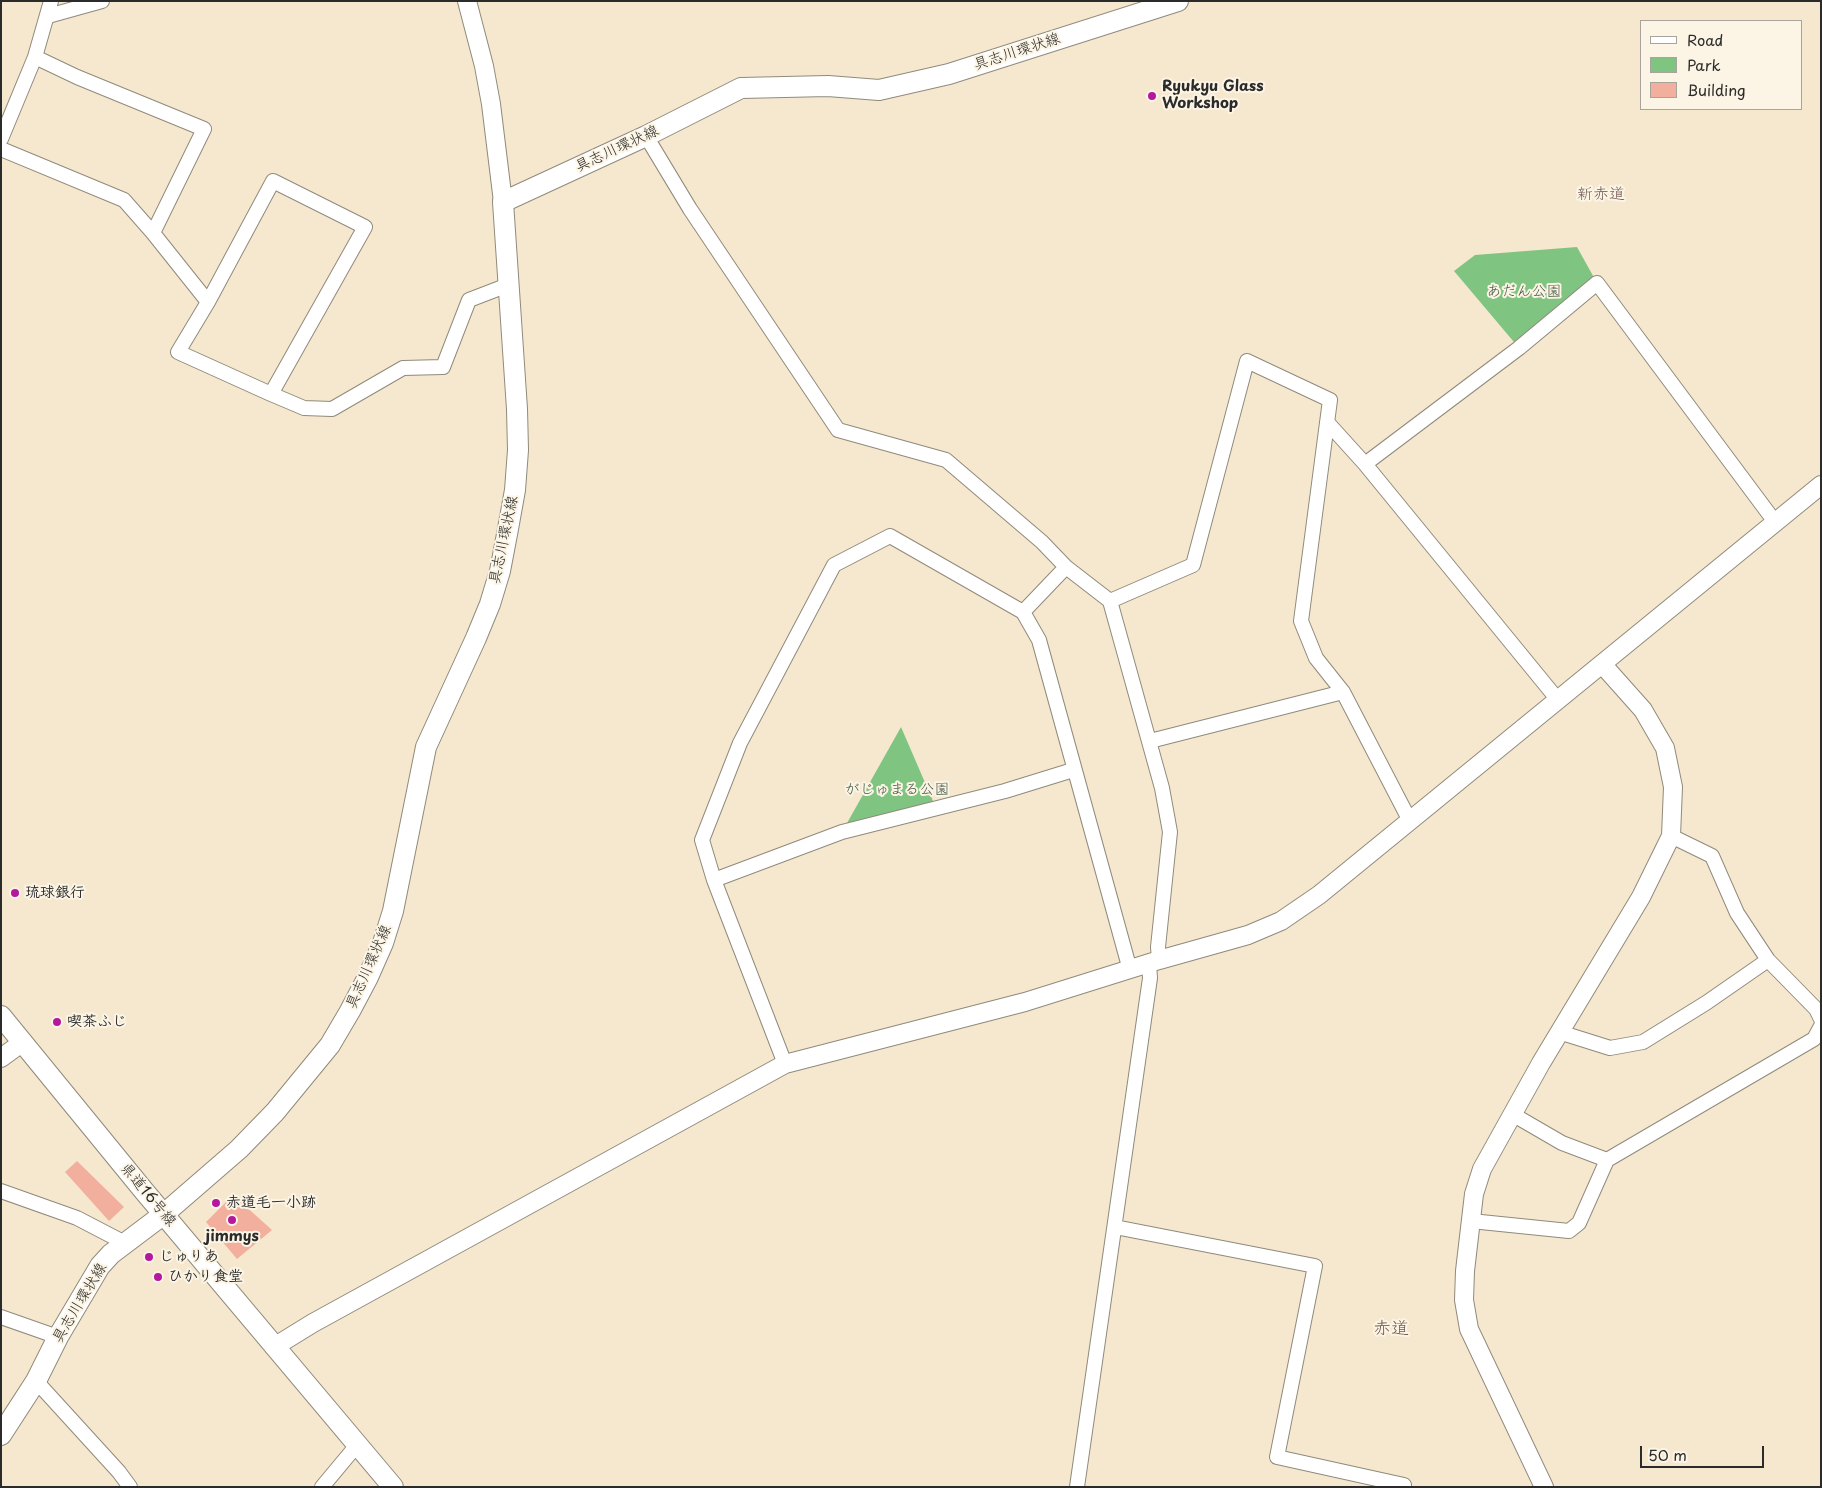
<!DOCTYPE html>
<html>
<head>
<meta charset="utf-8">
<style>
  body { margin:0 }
  #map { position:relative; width:1822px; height:1488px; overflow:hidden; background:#f5e8ce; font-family:"Playpen Sans",sans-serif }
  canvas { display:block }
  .frame { position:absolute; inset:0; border:2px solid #2b2b2b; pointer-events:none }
  .legend { position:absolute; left:1640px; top:20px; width:162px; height:90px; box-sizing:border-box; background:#fcf5e5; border:1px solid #a8a49b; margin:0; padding:6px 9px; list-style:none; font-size:15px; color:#2b2b2b }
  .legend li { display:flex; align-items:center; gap:10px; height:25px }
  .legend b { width:25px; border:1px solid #a8a49b }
  .scale { position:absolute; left:1640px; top:1446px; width:124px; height:22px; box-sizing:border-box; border:2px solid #2b2b2b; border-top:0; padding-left:6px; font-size:15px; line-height:18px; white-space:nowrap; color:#2b2b2b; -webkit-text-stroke:4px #fcf5e5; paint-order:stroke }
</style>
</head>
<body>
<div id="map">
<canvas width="1822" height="1488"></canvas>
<div class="frame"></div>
<ul class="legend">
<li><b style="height:6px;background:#fff"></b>Road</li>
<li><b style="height:14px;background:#7fc581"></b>Park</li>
<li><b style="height:14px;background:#f2af9d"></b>Building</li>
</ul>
<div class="scale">50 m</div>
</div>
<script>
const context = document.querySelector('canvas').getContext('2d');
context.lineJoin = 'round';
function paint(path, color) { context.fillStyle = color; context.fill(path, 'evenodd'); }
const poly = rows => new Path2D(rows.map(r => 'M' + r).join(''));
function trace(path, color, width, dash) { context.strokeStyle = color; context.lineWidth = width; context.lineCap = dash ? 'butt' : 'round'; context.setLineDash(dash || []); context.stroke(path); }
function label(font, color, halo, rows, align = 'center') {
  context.font = font + ' "Playpen Sans","Klee One",sans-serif'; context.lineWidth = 4; context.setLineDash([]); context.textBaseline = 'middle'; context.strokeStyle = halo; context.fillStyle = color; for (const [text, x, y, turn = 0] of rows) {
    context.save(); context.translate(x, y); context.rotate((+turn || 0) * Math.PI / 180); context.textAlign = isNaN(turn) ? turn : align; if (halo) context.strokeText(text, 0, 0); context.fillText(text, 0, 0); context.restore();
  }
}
paint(poly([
  [1577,247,1597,283,1519,348,1454,271,1475,255],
  [901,727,936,808,842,832]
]), '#7fc581');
paint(poly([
  [77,1161,124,1207,109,1221,65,1172],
  [233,1195,272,1230,237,1259,206,1222]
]), '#f2af9d');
const minor = poly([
  [48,16,102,1],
  [35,57,77,77,204,129,153,233],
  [646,136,690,209,838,430,946,460,1042,542,1066,567,1110,601,1162,788,1170,832,1158,947,1159,960],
  [1,139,35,57,51,1],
  [1,149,124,200,153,233,208,302],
  [271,394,365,227,273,181,208,302,178,352,271,394,304,408,332,409,403,368,443,367,469,300,508,285],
  [1327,422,1365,464,1558,700],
  [1365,464,1519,348,1597,283,1775,522],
  [1110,601,1193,565,1247,361,1330,400,1301,621,1316,658,1343,692,1410,821],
  [1023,612,1066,567],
  [1150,741,1343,692],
  [1671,836,1712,856,1737,913,1768,960,1816,1009,1821,1019],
  [714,880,842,832,1005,791,1073,770],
  [1559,1032,1610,1048,1643,1042,1706,1003,1768,960],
  [785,1064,714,880,702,840,740,743,834,565,890,536,1023,612,1039,640,1130,970],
  [1512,1114,1562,1143,1607,1160,1814,1039,1821,1026],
  [1,1191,77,1218,125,1243],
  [1471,1221,1569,1231,1579,1223,1607,1160],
  [1115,1227,1315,1266,1277,1457,1404,1485,1403,1487],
  [1,1317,58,1337],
  [36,1381,119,1472,130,1487],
  [322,1487,357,1445],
  [1077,1487,1150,978,1149,964]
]);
const tertiary = poly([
  [467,1,484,66,491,104,503,202],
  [1,1058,23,1042],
  [274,1347,313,1323,785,1064,1025,1002,1159,960,1248,935,1281,921,1319,895,1821,485],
  [1544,1487,1469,1329,1464,1300,1465,1271,1474,1194,1482,1169,1541,1063,1641,897,1671,836,1673,787,1665,748,1643,710,1602,664]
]);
const secondary = poly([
  [1,1016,144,1191,393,1487],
  [1,1435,36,1381,58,1337,100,1266,111,1254,164,1214,239,1149,275,1112,330,1045,350,1011,368,977,383,943,393,911,426,747,476,638,490,604,500,571,508,529,515,490,518,450,517,409,503,202,646,136,741,88,828,86,879,90,949,74,1178,1]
]);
trace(minor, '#908a7c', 16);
trace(tertiary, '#908a7c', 20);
trace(secondary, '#908a7c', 22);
trace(minor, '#fff', 14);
trace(tertiary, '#fff', 18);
trace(secondary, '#fff', 20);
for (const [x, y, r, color] of [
  [1152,96,5,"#b5179e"],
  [15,893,5,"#b5179e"],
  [57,1022,5,"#b5179e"],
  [216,1203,5,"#b5179e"],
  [232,1220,5,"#b5179e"],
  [149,1257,5,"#b5179e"],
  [158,1277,5,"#b5179e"]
]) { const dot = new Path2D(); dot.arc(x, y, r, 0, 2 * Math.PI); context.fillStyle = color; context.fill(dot); trace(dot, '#fcf5e5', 2); }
label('15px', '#2b2b2b', '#fcf5e5', [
  ["具志川環状線",1017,52,-18],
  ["具志川環状線",617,149,-25],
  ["具志川環状線",504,540,-78],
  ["具志川環状線",369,967,-66],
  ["県道16号線",148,1195,50],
  ["具志川環状線",80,1303,-59]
]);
label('bold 15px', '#2b2b2b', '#fcf5e5', [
  ["Ryukyu Glass",1162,87],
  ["Workshop",1162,104],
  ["琉球銀行",25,893],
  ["喫茶ふじ",67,1022],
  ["赤道毛一小跡",226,1203],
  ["jimmys",232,1237,"center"],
  ["じゅりあ",159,1257],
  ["ひかり食堂",168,1277]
], 'left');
label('15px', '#445945', '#fcf5e5', [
  ["あだん公園",1524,292],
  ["がじゅまる公園",897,790]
]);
label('16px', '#715953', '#fcf5e5', [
  ["新赤道",1601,195]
]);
label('18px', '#715953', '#fcf5e5', [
  ["赤道",1391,1329]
]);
</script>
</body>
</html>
